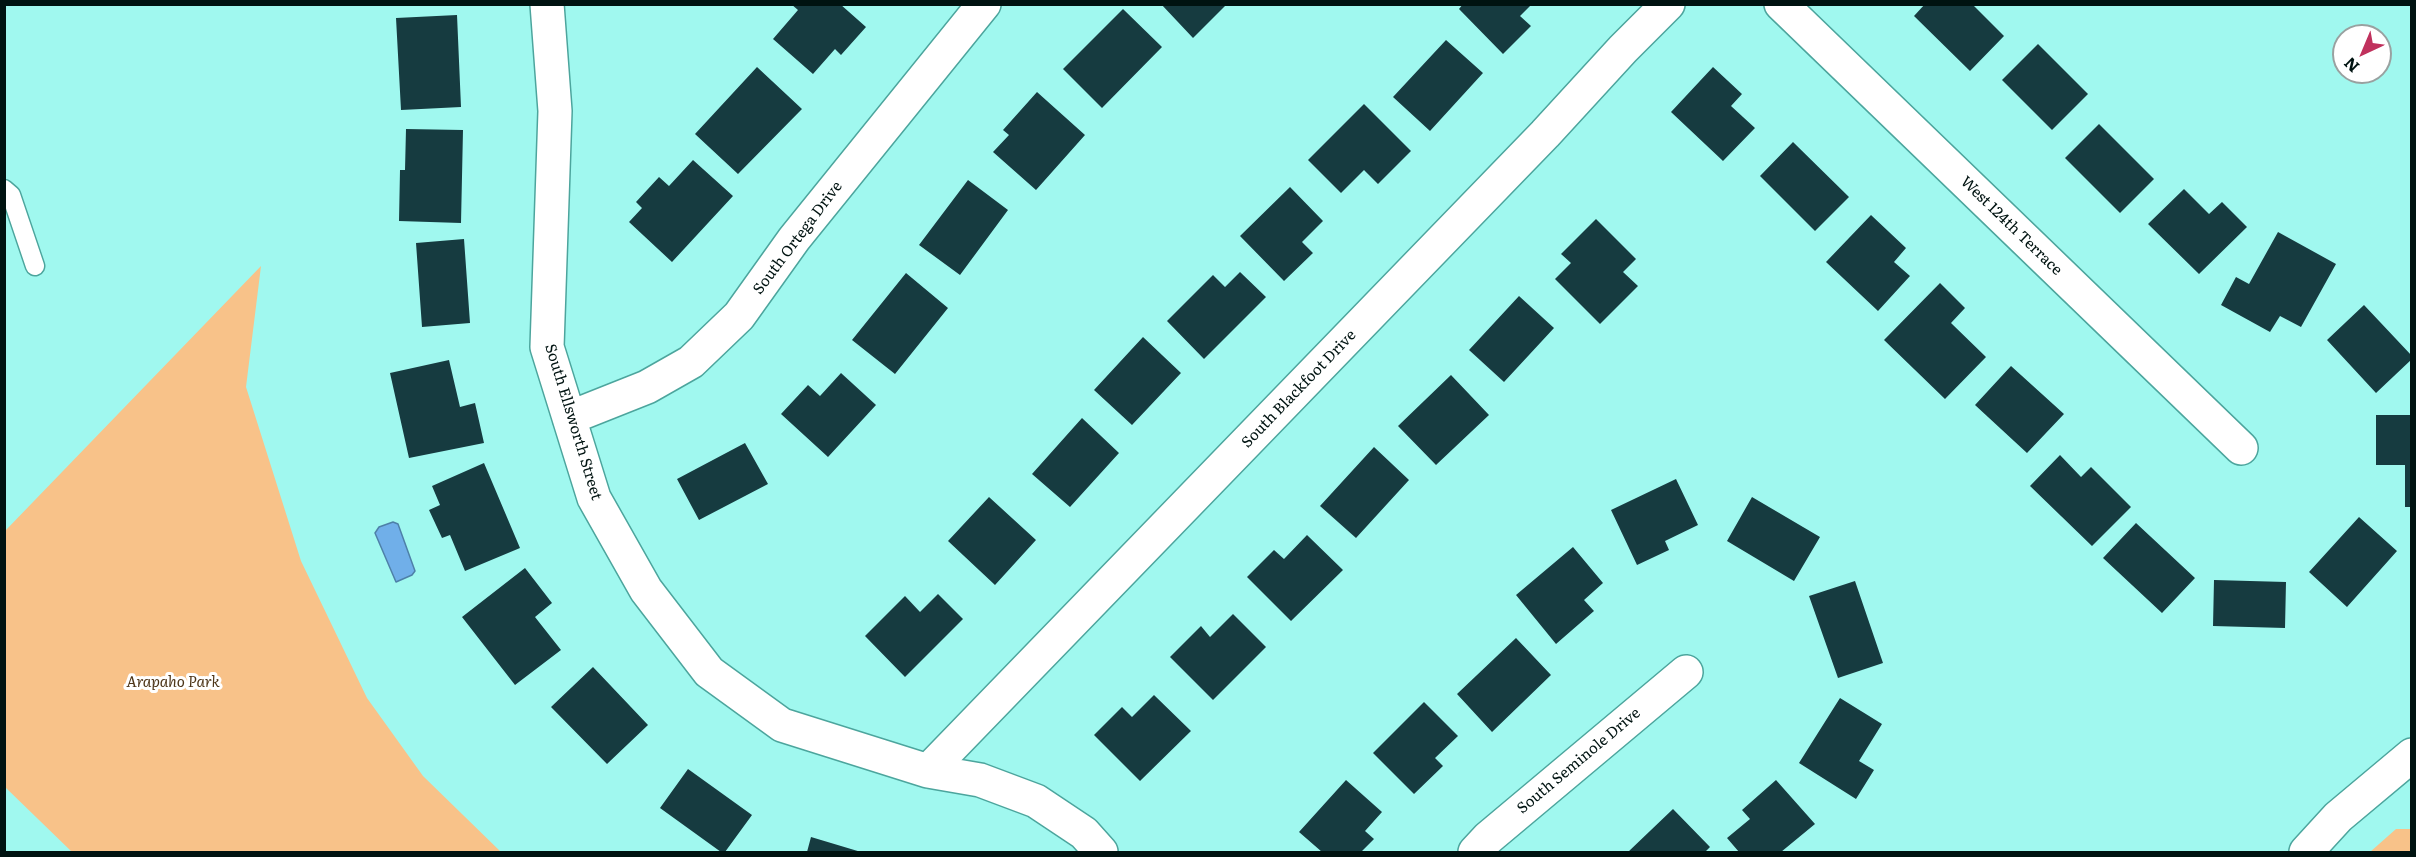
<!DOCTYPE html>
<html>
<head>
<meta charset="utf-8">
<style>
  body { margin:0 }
  #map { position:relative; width:2416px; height:857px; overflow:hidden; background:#a0f8ef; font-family:Literata,serif }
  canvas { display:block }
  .frame { position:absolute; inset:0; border:6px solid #001311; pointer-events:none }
  .north { position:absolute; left:2332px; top:24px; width:60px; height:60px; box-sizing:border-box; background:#fff; border:2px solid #99a1a0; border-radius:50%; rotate:224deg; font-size:16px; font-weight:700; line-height:24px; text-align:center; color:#001311 }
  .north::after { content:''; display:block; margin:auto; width:21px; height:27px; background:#c0315d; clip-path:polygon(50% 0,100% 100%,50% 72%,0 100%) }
</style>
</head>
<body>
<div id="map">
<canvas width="2416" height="857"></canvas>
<div class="frame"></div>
<div class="north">N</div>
</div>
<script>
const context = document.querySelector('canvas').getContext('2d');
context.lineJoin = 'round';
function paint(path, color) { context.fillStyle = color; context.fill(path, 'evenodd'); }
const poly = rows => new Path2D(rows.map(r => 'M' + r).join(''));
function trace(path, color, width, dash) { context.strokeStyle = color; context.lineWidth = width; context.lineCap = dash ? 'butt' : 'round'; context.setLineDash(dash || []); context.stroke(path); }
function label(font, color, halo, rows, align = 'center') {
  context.font = font + ' Literata,serif'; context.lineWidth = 6; context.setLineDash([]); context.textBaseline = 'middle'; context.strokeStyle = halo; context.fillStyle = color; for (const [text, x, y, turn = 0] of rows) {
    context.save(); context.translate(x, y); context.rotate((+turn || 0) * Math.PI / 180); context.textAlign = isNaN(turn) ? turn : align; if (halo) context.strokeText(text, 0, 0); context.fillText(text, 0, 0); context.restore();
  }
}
paint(poly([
  [261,266,246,387,301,561,367,698,423,776,501,852,72,852,5,787,5,531],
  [2396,829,2411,829,2411,852,2370,852]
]), '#f8c289');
const water = poly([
  [393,522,398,524,415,571,412,575,396,582,375,533,379,527,393,522]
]);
paint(water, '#70afe9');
trace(water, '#4e80a8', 1.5);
paint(poly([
  [791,4,840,4,866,27,841,55,835,49,813,74,773,39,798,10],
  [1161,4,1227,4,1193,38],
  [1463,4,1532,4,1520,16,1531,26,1503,54,1459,9],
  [1925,4,1972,4,2004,36,1970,71,1914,16],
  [1123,9,1162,47,1102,108,1063,69],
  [457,15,461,107,401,110,396,18],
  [1446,40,1483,73,1430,131,1393,97],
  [2038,44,2088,94,2052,130,2002,80],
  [757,67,802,109,738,174,695,134],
  [1713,67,1742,94,1731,106,1755,128,1723,161,1671,112],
  [1037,92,1085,135,1036,190,993,152,1009,135,1003,130],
  [1364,104,1411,151,1378,184,1364,170,1341,193,1308,160],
  [2099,124,2154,179,2120,213,2065,158],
  [406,129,463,130,461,223,399,221,400,170,405,170],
  [1793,142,1849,197,1815,231,1760,176],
  [693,160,733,196,672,262,629,222,642,208,636,202,659,177,669,186],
  [968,180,1008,210,960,275,919,245],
  [1290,187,1323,221,1302,242,1313,253,1284,281,1240,236],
  [2184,189,2209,214,2222,202,2247,227,2199,274,2148,224],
  [1871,215,1906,248,1894,262,1910,276,1878,311,1826,262],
  [1596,219,1636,259,1623,272,1638,286,1600,324,1555,279,1571,263,1561,254],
  [2278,232,2336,264,2301,327,2280,316,2270,332,2221,305,2236,277,2249,284],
  [464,239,470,323,422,327,416,243],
  [1240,272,1266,297,1204,359,1167,321,1213,275,1225,287],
  [906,273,948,308,895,374,852,340],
  [1940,283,1965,308,1951,323,1986,357,1945,399,1884,340],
  [1519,296,1554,328,1504,382,1469,350],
  [2364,305,2412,356,2412,359,2376,393,2327,340],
  [1143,337,1181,373,1132,425,1094,390],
  [449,360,460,407,475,403,484,443,409,458,390,373],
  [2011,366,2064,414,2027,453,1975,405],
  [841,373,876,405,828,457,781,414,808,385,820,396],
  [1451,375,1489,415,1436,465,1398,426],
  [2376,415,2412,415,2412,507,2405,507,2405,465,2376,465],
  [1082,418,1119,453,1070,507,1032,474],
  [745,443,768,484,699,520,677,479],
  [1374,447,1409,480,1356,538,1320,506],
  [2060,455,2081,477,2091,467,2131,507,2092,546,2030,486],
  [484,463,520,548,465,571,450,535,442,538,429,510,440,505,432,486],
  [1676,479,1698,525,1665,541,1669,550,1637,565,1611,510],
  [989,497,1036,540,995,585,948,541],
  [1752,497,1820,537,1794,581,1727,541],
  [2359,517,2397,551,2347,607,2309,572],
  [2136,523,2195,578,2162,613,2103,558],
  [1307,535,1343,570,1291,621,1247,577,1274,550,1284,559],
  [1573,547,1603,583,1584,600,1594,611,1556,644,1516,595],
  [525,568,552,603,535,617,561,650,515,685,462,617],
  [2214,580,2286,582,2285,628,2213,626],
  [1855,581,1883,663,1838,678,1809,596],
  [938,594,963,619,905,677,865,636,905,596,920,612],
  [1233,614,1266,647,1213,700,1170,657,1201,626,1210,637],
  [1516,638,1551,675,1492,732,1457,694],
  [593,667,648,725,607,764,551,707],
  [1154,695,1191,731,1140,781,1094,735,1122,707,1132,717],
  [1840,698,1882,724,1859,761,1874,770,1856,799,1799,763],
  [1424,702,1458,736,1435,758,1443,766,1414,794,1373,753],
  [688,769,752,815,725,852,721,852,660,808],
  [1346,780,1382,812,1365,831,1374,839,1361,852,1322,852,1299,832],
  [1776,780,1815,824,1781,852,1739,852,1727,838,1750,819,1742,810],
  [1673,809,1710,847,1705,852,1628,852],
  [811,837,861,852,807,852]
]), '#163b40');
const service = poly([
  [4,189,11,195,35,266]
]);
const minor = poly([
  [547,4,555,111,547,347,594,498,646,590,709,672,782,725,928,771,980,780,1036,801,1084,833,1101,852],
  [1781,4,2241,448],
  [569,418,647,387,691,362,739,316,794,239,984,4],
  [928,771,1545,134,1623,49,1668,4],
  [1475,852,1488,838,1686,672]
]);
const tertiary = poly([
  [2306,852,2338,817,2412,755]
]);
trace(service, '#4ca59d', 21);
trace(minor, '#4ca59d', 36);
trace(tertiary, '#4ca59d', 36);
trace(service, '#fff', 18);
trace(minor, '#fff', 33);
trace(tertiary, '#fff', 33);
label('15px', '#001311', '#fff', [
  ["West 124th Terrace",2011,226,44],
  ["South Ortega Drive",798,238,-53],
  ["South Blackfoot Drive",1299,389,-46],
  ["South Ellsworth Street",573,422,73],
  ["South Seminole Drive",1579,761,-40]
]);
label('italic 15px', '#4d3519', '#fff', [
  ["Arapaho Park",173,683]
]);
</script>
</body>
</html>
